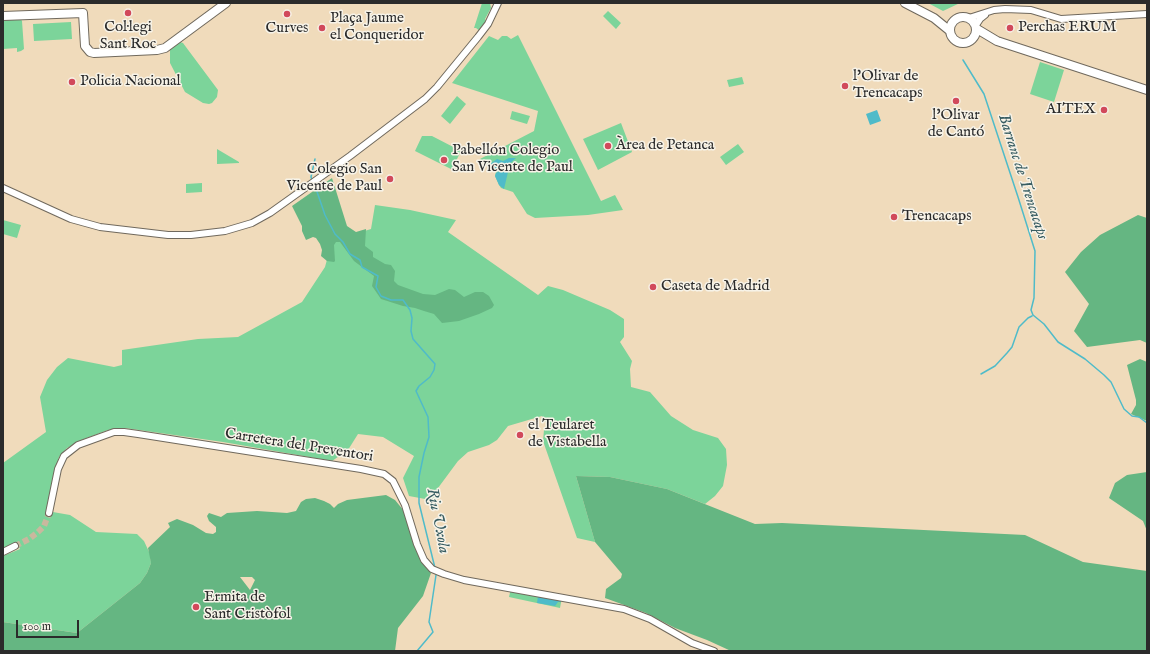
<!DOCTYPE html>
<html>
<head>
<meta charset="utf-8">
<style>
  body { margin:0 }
  #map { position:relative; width:1150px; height:654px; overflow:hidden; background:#f0dbbb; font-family:"IM FELL English",serif }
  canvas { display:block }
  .frame { position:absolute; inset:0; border:4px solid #2b2b2b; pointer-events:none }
  .scale { position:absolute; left:16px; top:620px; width:63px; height:18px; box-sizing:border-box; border:2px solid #2b2b2b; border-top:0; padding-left:5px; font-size:12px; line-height:14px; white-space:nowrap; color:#2b2b2b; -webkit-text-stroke:3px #f7f3e8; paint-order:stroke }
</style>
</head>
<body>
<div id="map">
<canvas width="1150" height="654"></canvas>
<div class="frame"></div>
<div class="scale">100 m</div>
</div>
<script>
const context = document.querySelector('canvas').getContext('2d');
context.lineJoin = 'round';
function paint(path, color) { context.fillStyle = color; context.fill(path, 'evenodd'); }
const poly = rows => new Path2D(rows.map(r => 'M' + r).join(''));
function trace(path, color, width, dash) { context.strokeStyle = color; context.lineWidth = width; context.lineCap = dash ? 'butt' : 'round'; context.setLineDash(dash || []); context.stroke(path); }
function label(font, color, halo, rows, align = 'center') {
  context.font = font + ' "IM FELL English",serif'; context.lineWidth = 3; context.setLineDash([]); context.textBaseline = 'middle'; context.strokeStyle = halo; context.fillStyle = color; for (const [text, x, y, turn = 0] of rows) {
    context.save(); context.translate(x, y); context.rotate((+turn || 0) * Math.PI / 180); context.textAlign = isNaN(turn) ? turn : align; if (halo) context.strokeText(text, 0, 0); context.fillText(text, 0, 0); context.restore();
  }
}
paint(poly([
  [482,3,490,3,491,8,485,19,486,22,480,31,476,28,474,28],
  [928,3,960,3,943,11],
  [608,11,621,23,616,29,603,16],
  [20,18,22,21,24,49,21,51,17,52,17,48,3,49,3,19],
  [71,22,72,39,34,41,33,24],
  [518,35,601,201,615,195,623,210,588,215,535,218,527,214,513,192,501,188,499,185,495,176,496,172,480,159,534,131,538,111,452,83,489,36,498,40,502,36,507,36,511,39],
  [180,42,183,43,218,90,217,97,212,103,209,104,203,103,185,92,170,63,170,49],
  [1040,62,1064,70,1054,102,1030,94],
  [742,77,744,84,729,87,727,80],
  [457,96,466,104,450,124,441,116],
  [512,111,530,116,527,124,510,119],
  [621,123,632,152,598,170,583,139],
  [422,136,432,136,461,151,452,169,451,169,415,151],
  [738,144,744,152,726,165,720,157],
  [217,149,239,162,239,163,217,164],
  [202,183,202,192,186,193,186,184],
  [375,205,410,210,456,220,448,232,538,295,548,286,563,290,610,310,624,319,624,337,620,342,632,361,630,369,631,387,650,392,671,416,693,430,718,438,726,449,727,465,723,486,715,496,705,504,667,489,610,477,576,476,595,542,577,538,543,441,544,430,547,424,542,416,508,426,497,440,489,445,468,452,458,461,438,488,436,501,409,496,403,478,414,456,383,437,358,434,348,450,332,461,223,442,125,428,108,430,84,439,67,448,59,457,55,470,47,511,70,515,96,532,137,534,144,541,150,554,151,563,147,573,140,583,77,633,3,622,3,556,20,549,17,543,3,549,3,463,46,432,40,397,47,380,57,367,68,358,114,367,122,365,122,350,198,339,238,337,302,302,325,267,332,241,371,229],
  [3,220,21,225,17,238,3,234],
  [511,588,562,597,560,608,509,597]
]), '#7cd49a');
paint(poly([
  [332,178,347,226,356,232,366,229,365,246,373,252,373,257,385,264,391,265,395,271,394,281,398,285,423,294,435,295,449,289,455,290,464,297,475,292,483,292,489,296,494,305,492,308,479,314,459,321,442,323,434,314,424,311,415,308,403,306,381,299,372,286,374,276,354,261,340,242,336,242,334,245,335,261,334,262,327,261,321,256,322,250,320,244,316,238,313,237,306,240,302,231,302,226,292,206],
  [1138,215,1147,218,1147,343,1140,340,1087,347,1074,331,1089,304,1065,272,1081,252,1100,235],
  [1140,359,1147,362,1147,421,1131,414,1136,405,1136,400,1127,365],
  [1147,472,1147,531,1143,521,1109,498,1115,483,1127,475],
  [576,476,610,477,667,489,755,524,782,523,1025,535,1083,562,1147,571,1147,651,731,651,707,640,675,628,646,613,605,598,606,589,621,578,622,574,595,542],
  [386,495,395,500,404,511,414,543,423,564,431,573,423,596,398,628,395,651,3,651,3,622,77,633,140,583,147,573,151,563,148,548,170,527,168,523,177,519,193,525,206,533,213,534,216,532,216,527,209,521,207,516,209,513,221,517,227,513,257,511,287,513,296,511,301,502,306,499,315,498,324,501,330,504,334,508,338,504,347,500],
  [240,577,252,577,255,580,250,590]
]), '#65b682');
paint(poly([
  [877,110,881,121,870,125,866,114],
  [509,158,516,158,506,167,509,168,504,189,499,185,495,176,496,173,505,168,496,172,490,164,497,159,503,161],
  [538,596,561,600,561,602,558,602,555,606,537,603]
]), '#4fbbc9');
trace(poly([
  [963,60,984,94,1018,197,1035,251,1034,298,1031,310,1033,315,1044,324,1058,342,1085,359,1104,375,1111,382,1124,409,1132,416,1139,417,1147,423],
  [312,180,311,177,315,159],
  [314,183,325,215,335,234,343,242,350,254,360,260,362,267,378,276,376,287,381,296,391,300,403,300,410,310,412,318,411,331,413,339,435,364,434,370,430,377,419,386,416,391,428,417,429,437,424,453,419,477,419,503,435,568],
  [981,374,995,366,1007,353,1012,347,1019,327,1028,318,1032,316],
  [417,651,433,632,429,622,436,575]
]), '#4fbbc9', 1.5);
trace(poly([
  [15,546,29,539,38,532,44,526,49,513]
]), '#c9b89e', 6, [6, 3]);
const minor = poly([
  [969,18,994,10,1005,9,1031,10,1061,19,1147,14],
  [976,25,980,19,985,15],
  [3,188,71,219,100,227,168,235,191,235,225,231,252,223,270,213,350,156,425,99,437,87,478,37,488,24,498,3],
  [49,513,58,469,64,456,78,445,114,432,124,432,138,434,361,469,384,474,393,481,405,505,417,544,424,560,432,569,444,574,464,580,624,609,650,619,692,643,714,651],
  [3,552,15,546]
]);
const major = poly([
  [905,3,934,18,950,31],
  [3,16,83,13,85,46,90,52,94,53,157,50,165,48,226,3],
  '950 30a13 13 0 1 1 26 0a13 13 0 1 1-26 0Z',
  [977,29,997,41,1147,90]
]);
trace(minor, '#70695d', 8);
trace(major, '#70695d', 10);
trace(minor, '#fff', 6);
trace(major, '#fff', 8);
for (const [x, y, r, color] of [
  [128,13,4,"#d1495b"],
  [287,14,4,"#d1495b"],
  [322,28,4,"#d1495b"],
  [1010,28,4,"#d1495b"],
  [72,82,4,"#d1495b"],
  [845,86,4,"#d1495b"],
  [956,101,4,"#d1495b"],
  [1104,110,4,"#d1495b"],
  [608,146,4,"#d1495b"],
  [444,160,4,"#d1495b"],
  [390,179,4,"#d1495b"],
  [894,217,4,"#d1495b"],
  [653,287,4,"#d1495b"],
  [520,435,4,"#d1495b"],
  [196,607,4,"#d1495b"]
]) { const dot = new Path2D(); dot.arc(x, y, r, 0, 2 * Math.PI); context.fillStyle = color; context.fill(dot); trace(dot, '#f7f3e8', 1.5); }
label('15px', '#2b2b2b', '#f7f3e8', [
  ["Plaça Jaume",330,19],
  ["el Conqueridor",330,36],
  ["Col·legi",128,28,"center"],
  ["Sant Roc",128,45,"center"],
  ["Perchas ERUM",1018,28],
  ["Curves",287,29,"center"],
  ["l'Olivar de",853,77],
  ["Trencacaps",853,94],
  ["Policia Nacional",80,82],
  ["AITEX",1096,110,"right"],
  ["l'Olivar",956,116,"center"],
  ["de Cantó",956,133,"center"],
  ["Àrea de Petanca",616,146],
  ["Pabellón Colegio",452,151],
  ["San Vicente de Paul",452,168],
  ["Colegio San",382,170,"right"],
  ["Vicente de Paul",382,187,"right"],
  ["Trencacaps",902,217],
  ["Caseta de Madrid",661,287],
  ["el Teularet",528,426],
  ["de Vistabella",528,443],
  ["Ermita de",204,598],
  ["Sant Cristòfol",204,615]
], 'left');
label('15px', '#2b2b2b', '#f7f3e8', [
  ["Carretera del Preventori",299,446,9]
]);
label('italic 16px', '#385d62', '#f7f3e8', [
  ["Barranc de Trencacaps",1022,177,72],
  ["Riu Uxola",437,521,79]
]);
</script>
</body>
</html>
